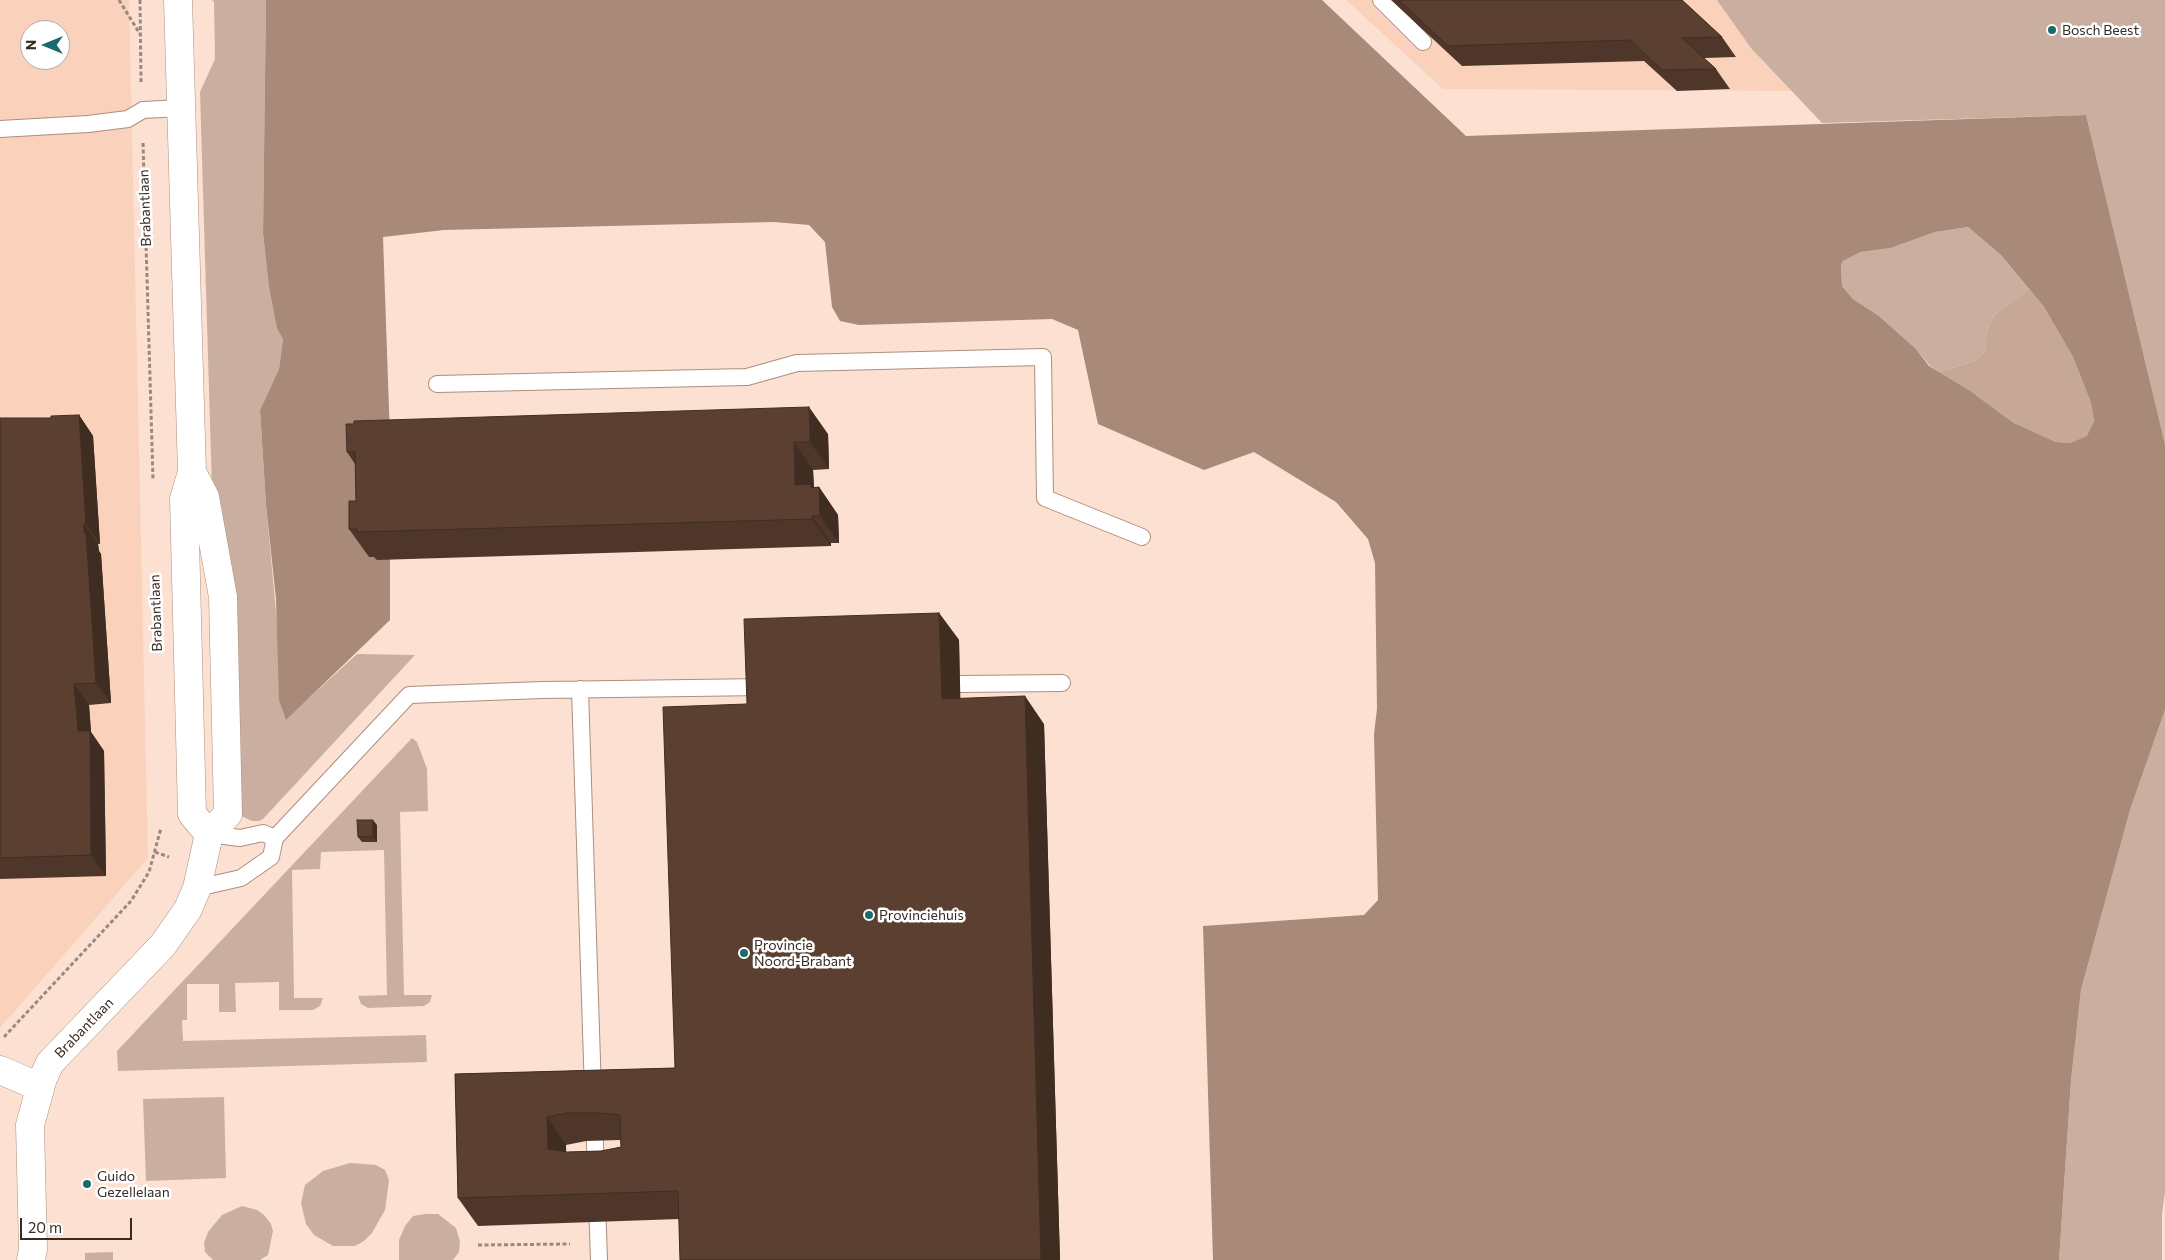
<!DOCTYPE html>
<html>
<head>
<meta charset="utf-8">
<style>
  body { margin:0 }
  #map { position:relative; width:2165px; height:1260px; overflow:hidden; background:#fce0d2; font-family:Commissioner,sans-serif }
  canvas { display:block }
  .north { position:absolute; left:20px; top:20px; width:50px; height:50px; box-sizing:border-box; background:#fff; border:1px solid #afaaa7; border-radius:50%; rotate:270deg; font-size:14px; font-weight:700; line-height:20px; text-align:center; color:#372b24 }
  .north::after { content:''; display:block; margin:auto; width:18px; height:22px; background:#1d696e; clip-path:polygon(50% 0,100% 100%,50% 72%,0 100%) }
  .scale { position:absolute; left:20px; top:1218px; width:112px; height:22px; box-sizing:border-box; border:2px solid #372b24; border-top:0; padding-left:6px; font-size:15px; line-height:18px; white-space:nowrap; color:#372b24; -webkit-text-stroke:4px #fff; paint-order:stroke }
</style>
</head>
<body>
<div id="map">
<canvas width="2165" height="1260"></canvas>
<div class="north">N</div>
<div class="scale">20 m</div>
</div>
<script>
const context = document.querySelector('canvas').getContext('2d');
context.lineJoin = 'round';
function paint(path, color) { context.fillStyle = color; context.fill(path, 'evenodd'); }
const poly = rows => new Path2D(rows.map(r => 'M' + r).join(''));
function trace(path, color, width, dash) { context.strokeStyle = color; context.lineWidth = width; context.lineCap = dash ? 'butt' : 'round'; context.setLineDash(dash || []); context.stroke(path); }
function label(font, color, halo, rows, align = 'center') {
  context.font = font + ' Commissioner,sans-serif'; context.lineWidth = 5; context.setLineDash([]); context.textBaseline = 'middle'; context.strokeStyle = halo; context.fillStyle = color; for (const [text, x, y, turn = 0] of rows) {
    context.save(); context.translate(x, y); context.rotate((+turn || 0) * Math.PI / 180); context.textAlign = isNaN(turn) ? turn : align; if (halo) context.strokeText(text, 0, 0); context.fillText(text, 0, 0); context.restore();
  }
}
paint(poly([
  [0,0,129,0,148,858,0,1028],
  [30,30,60,30,60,60,30,60],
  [1346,0,1720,0,1803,91,1443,89]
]), '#fad1bb');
paint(poly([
  [212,0,266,0,263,233,269,288,277,329,283,339,279,369,260,410,266,505,286,719,357,654,415,655,263,819,259,821,252,821,239,815,212,489,200,92,215,59,214,2],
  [1717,0,2165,0,2165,444,2086,115,1822,123,1751,48],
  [1968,227,2001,255,2029,289,1993,316,1987,332,1985,351,1975,361,1939,372,1930,366,1916,349,1879,316,1853,299,1842,286,1841,264,1843,261,1861,252,1891,248,1935,232],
  [2165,710,2165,1192,2162,1214,2162,1260,2059,1260,2071,1081,2081,990,2130,810],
  [412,738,417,742,427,769,428,811,400,812,404,995,432,995,430,1002,424,1006,368,1008,361,1004,358,996,387,995,384,850,321,852,320,869,292,870,294,998,323,998,320,1006,313,1010,279,1010,279,982,235,983,236,1012,219,1012,219,984,187,984,187,1020,182,1020,183,1041,426,1035,427,1062,118,1071,117,1051],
  [224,1097,226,1178,146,1181,143,1099],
  [350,1163,376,1165,385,1170,389,1180,385,1210,372,1233,364,1241,355,1246,333,1246,314,1235,306,1224,301,1203,305,1185,323,1171],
  [242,1206,257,1210,264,1215,271,1224,273,1231,268,1255,260,1260,213,1260,205,1252,204,1243,208,1232,222,1215],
  [425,1214,438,1214,456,1228,460,1242,459,1252,453,1260,399,1260,399,1240,405,1226,413,1216],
  [113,1252,113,1260,85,1260,85,1253]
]), '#caafa1');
paint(poly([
  [2029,289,2044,307,2073,357,2091,403,2094,421,2088,436,2070,443,2056,442,2014,423,1969,390,1939,372,1975,361,1985,351,1987,332,1993,316]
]), '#c7a796');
paint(poly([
  [266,0,1322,0,1466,136,2086,115,2165,444,2165,710,2130,810,2081,990,2071,1081,2059,1260,1213,1260,1203,926,1364,915,1378,900,1374,734,1377,709,1375,563,1368,539,1336,502,1254,452,1204,470,1098,424,1078,330,1052,319,859,325,840,321,832,307,825,242,809,225,774,222,444,230,383,237,390,438,390,620,286,720,279,700,276,599,266,505,260,410,279,369,283,339,277,329,269,288,263,233],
  [1968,227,2001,255,2044,307,2073,357,2091,403,2094,421,2087,436,2070,443,2056,442,2014,423,1969,390,1929,366,1916,349,1879,316,1853,299,1842,286,1841,265,1843,261,1861,252,1891,248,1935,232]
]), '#a98a79');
const lane = poly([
  [1381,0,1423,42],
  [0,129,88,124,128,119,143,110,182,108],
  [437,384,747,377,797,363,1043,357,1045,498,1142,537],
  [960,684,1062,683],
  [580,689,593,1092],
  [209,834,240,838,263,833,275,838],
  [197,888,241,878,271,857,275,838,409,695,542,690,764,687],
  [594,1119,596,1172],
  [597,1201,599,1260]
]);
const street = poly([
  [178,0,192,472,184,499,192,814,209,834],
  [0,1070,40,1087],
  [31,1260,33,1249,30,1125,43,1078,50,1063,163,945,188,909,197,888,209,834,228,814,223,597,205,497,192,472]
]);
trace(lane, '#ad8e7d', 18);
trace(street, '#ad8e7d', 29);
trace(poly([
  [119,0,140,34],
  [140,0,141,82],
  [143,143,153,479],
  [155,852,169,857],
  [4,1037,131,901,149,872,161,828],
  [478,1245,570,1244]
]), '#9c887d', 3, [4, 2.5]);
trace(lane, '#fff', 16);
trace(street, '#fff', 28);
paint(poly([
  [1391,0,1682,0,1722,37,1736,57,1704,58,1716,69,1730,89,1677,91,1644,61,1462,66],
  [79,415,93,436,100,544,98,544,99,551,101,554,111,703,89,705,91,732,104,751,106,876,0,879,0,418,51,418],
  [828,434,829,469,813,470,814,487,819,487,838,515,839,543,831,543,831,546,377,560,374,557,369,557,349,529,356,501,355,464,347,452],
  [939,613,959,640,960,698,1044,724,1060,1260,680,1260,679,1219,478,1226,458,1198,455,1074,675,1068,747,704],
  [620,1140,621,1147,601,1151,566,1152,566,1145,586,1141],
  [377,825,377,842,362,842,358,837]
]), '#4e372a');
paint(poly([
  [809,407,828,434,829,469,810,442],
  [79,415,93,436,100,544,86,524],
  [794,442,813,470,814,488,819,487,838,515,839,543,820,516,795,485],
  [812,516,831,543,831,546,812,519],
  [84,524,98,544,99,551,101,554,111,703,96,683],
  [939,613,959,640,961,726,942,699],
  [74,684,89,705,91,732,104,751,106,876,91,855,78,731],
  [1025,696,1044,724,1060,1260,1041,1260],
  [373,820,377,825,377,842,373,836],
  [547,1117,566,1145,567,1177,548,1149]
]), '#402d22');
const building = poly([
  [1399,0,1682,0,1722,37,1682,38,1716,69,1662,70,1630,40,1448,46,1399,0],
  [809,407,810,442,794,442,795,485,811,484,811,488,819,487,820,516,812,516,812,519,357,532,357,529,349,529,349,501,356,501,355,452,347,452,346,424,354,424,354,421,809,407],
  [79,415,86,524,84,524,84,533,86,533,96,683,74,684,78,731,90,731,91,855,0,858,0,418,51,418,51,416,79,415],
  [939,613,942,699,1025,696,1041,1260,680,1260,678,1191,458,1198,455,1074,675,1068,663,707,747,704,744,619,939,613],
  [567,1113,601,1113,620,1115,621,1147,601,1151,567,1152,548,1149,547,1117,567,1113],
  [357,820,373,820,373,836,358,837,357,820]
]);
paint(building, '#5b4031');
trace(building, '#402d22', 1);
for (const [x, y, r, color] of [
  [2052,30,5,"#1d696e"],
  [869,915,5,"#1d696e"],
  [744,953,5,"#1d696e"],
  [87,1184,5,"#1d696e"]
]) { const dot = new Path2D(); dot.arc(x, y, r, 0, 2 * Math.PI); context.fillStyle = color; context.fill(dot); trace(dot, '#fff', 2); }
label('14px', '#372b24', '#fff', [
  ["Bosch Beest",2062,30],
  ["Provinciehuis",879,915],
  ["Provincie",754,945],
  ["Noord-Brabant",754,961],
  ["Guido",97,1176],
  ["Gezellelaan",97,1192]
], 'left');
label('14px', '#372b24', '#fff', [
  ["Brabantlaan",145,208,-92],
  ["Brabantlaan",156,613,-92],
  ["Brabantlaan",84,1028,-46]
]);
</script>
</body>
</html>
